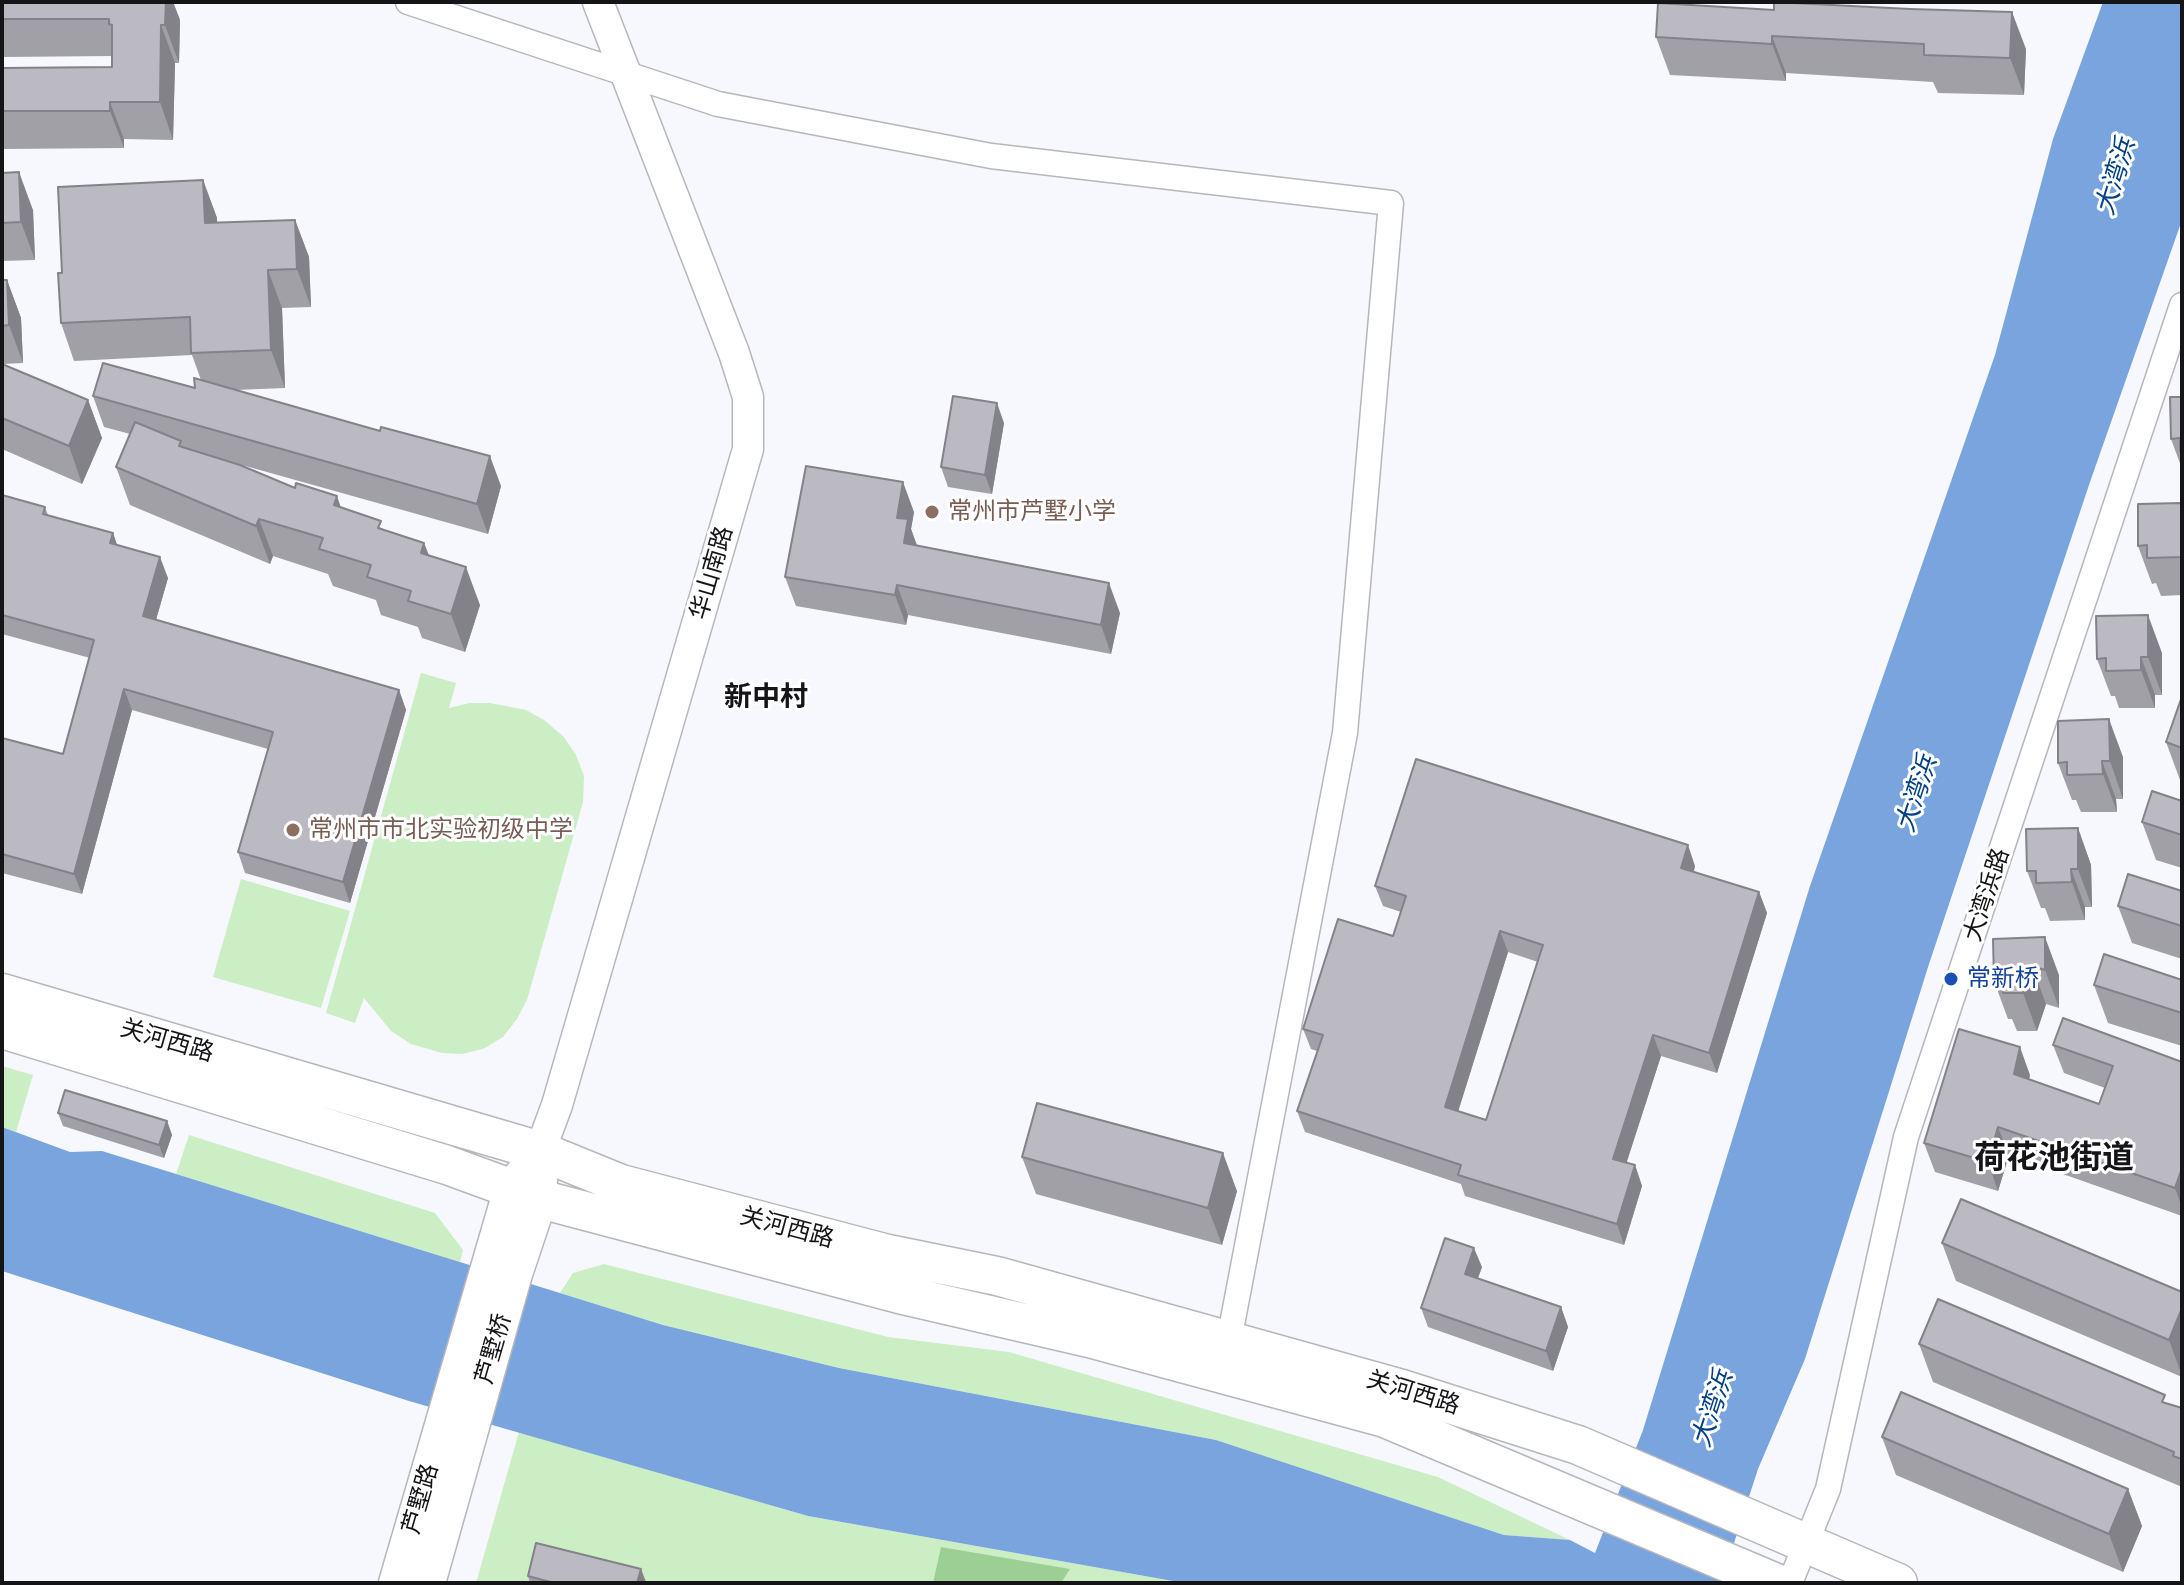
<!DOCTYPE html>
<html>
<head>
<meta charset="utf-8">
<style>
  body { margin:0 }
  #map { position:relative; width:2184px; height:1585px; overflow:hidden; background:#f7f7fe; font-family:Cabin,sans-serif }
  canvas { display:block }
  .frame { position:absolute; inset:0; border:4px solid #151518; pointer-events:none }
</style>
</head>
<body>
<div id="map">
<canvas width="2184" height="1585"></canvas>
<div class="frame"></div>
</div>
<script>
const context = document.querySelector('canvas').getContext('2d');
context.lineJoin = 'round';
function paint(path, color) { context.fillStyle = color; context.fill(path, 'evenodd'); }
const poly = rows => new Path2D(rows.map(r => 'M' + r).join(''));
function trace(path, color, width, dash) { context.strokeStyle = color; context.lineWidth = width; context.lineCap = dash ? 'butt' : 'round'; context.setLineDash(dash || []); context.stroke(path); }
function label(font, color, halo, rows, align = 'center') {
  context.font = font + ' Cabin,"Noto Sans SC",sans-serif'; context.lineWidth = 6; context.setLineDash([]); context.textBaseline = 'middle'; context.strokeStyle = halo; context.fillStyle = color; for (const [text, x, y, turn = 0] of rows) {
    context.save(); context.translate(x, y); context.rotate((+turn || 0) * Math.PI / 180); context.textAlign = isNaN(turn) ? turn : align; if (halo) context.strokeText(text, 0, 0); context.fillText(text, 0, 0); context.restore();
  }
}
paint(poly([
  [421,673,456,683,449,708,469,703,490,703,526,710,544,720,564,737,576,755,584,776,583,802,527,1000,517,1019,503,1037,483,1049,462,1054,442,1053,411,1044,391,1031,364,998,355,1023,326,1013],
  [241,879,350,911,321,1008,213,977],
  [2,1066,33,1075,16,1132,2,1127],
  [189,1135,435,1213,463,1250,460,1262,176,1174],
  [604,1264,888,1337,1009,1352,1438,1477,1570,1540,1504,1535,1216,1440,839,1368,663,1325,560,1293,573,1273],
  [519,1432,808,1516,1184,1583,476,1583]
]), '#cbeec5');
paint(poly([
  [941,1547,1070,1569,1061,1583,933,1583]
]), '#9ccf93');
paint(poly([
  [2103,2,2182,2,2182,220,2090,482,1929,964,1805,1359,1758,1469,1721,1583,1184,1583,808,1516,409,1401,2,1271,2,1127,70,1152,102,1151,663,1325,839,1368,1216,1440,1504,1535,1570,1540,1595,1553,1643,1430,1810,886,1995,355,2053,139]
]), '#79a4de');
const minor = poly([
  [408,2,718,104,991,156,1391,203,1345,733,1229,1340],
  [1790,1583,1828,1489,1906,1137,2182,305]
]);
const tertiary = poly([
  [540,1151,557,1105,748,449,748,397,734,353,598,2]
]);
const secondary = poly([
  [396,1583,511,1189,540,1151],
  [428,1583,515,1274,540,1199,540,1171]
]);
const primary = poly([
  [2,993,540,1151,621,1184,884,1253,997,1276,1402,1389,1578,1445,1898,1583],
  [2,1029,447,1165,540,1199,899,1294,1089,1338,1385,1418,1776,1583]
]);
trace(minor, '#b6b6bd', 27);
trace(tertiary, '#b6b6bd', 33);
trace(secondary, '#b6b6bd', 37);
trace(primary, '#b6b6bd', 41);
trace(minor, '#fff', 24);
trace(tertiary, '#fff', 30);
trace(secondary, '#fff', 34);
trace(primary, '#fff', 38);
paint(poly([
  [2,2,173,2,180,20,179,63,175,63,173,140,124,139,124,148,2,149,2,68,112,67,112,56,2,57],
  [1658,3,2026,49,2024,95,1938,93,1933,82,1786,73,1786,81,1670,75,1656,37],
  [2,173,33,210,35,260,2,261],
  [203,180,217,218,217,223,295,220,309,257,311,307,282,308,285,388,235,390,501,486,488,534,217,458,341,507,385,530,424,543,429,555,480,605,465,652,422,638,418,627,381,615,376,600,333,586,328,574,273,556,270,564,130,505,116,467,130,434,104,427,93,396,195,388,201,380,192,355,74,361,61,323,62,273],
  [2,280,7,280,21,318,23,363,3,364,88,400,102,438,82,484,2,449],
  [2182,397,2182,469,2171,439],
  [1004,423,992,494,948,487,941,467],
  [2,495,45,507,48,515,113,533,117,545,168,578,156,620,399,690,406,710,350,903,245,873,238,852,268,749,132,710,82,894,2,873,2,738,63,754,90,658,2,634],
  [2182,503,2182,595,2161,596,2156,583,2152,584,2138,546],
  [914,512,911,529,917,545,1120,613,1111,654,908,615,906,625,796,606,785,577],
  [2162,653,2162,695,2155,695,2155,708,2119,708,2115,696,2111,696,2097,659],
  [2182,699,2182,781,2180,780,2166,742],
  [2123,757,2123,799,2116,799,2117,812,2081,812,2076,800,2072,800,2058,763],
  [2182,801,2182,868,2156,860,2142,822],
  [2078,828,2091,865,2092,907,2085,907,2085,920,2050,921,2045,908,2041,908,2027,871],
  [1695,866,1694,872,1759,892,1767,913,1717,1073,1661,1056,1626,1163,1635,1165,1642,1186,1624,1245,1465,1196,1461,1184,1305,1132,1297,1111,1317,1051,1311,1049,1303,1029,1393,936,1401,912,1383,906,1375,886],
  [1508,952,1538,962,1486,1120,1458,1111],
  [2182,891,2182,959,2132,943,2118,906],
  [1993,939,2059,975,2059,1008,2046,1004,2037,1031,2017,1031,2012,1019,2008,1019,1994,981],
  [2182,980,2182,1046,2108,1023,2094,985],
  [2053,1045,2182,1062,2182,1216,2009,1155,1998,1191,1935,1172,1924,1143,2030,1075,2029,1079,2099,1104,2105,1088,2064,1073],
  [58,1113,167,1121,172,1135,164,1158,63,1126],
  [1022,1157,1237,1191,1222,1245,1036,1194],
  [1942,1243,2182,1308,2182,1377,1956,1281],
  [1482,1267,1478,1278,1561,1307,1568,1327,1553,1371,1428,1327,1421,1308],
  [1919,1344,2168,1404,2182,1408,2182,1487,1933,1382],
  [1882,1437,2128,1489,2142,1526,2123,1572,1896,1475],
  [641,1569,645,1583,530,1583,528,1576]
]), '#a1a0a7');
paint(poly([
  [166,2,173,2,180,20,179,63,165,25],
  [2012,12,2026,49,2024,95,2010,58],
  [161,25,175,63,173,140,160,102],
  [1772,36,1786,73,1786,81,1772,44],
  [110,102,124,139,124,148,110,111],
  [19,172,33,210,35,260,21,222],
  [203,180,217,218,219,261,205,223],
  [295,220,309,257,311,307,297,269],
  [268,270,282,308,285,388,271,350],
  [7,280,21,318,23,363,9,325],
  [88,400,102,438,82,484,69,446],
  [997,403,1004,423,992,494,985,475],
  [490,456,501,486,488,534,477,504],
  [903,482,914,512,911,529,918,549,904,543,897,518],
  [337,496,350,534,334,505],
  [259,519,273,556,270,564,256,526],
  [113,533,120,554,110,543],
  [424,543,438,581,421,553],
  [160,557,168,578,151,637,143,616],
  [466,567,480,605,465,652,451,614],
  [1109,583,1120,613,1111,654,1101,625],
  [897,585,908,615,906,625,895,595],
  [2148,615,2162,653,2162,695,2148,657],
  [2141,657,2155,695,2155,708,2141,670],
  [124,689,132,710,82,894,74,874],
  [399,690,406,710,350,903,343,882],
  [2109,719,2123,757,2123,799,2110,761],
  [2102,761,2116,799,2117,812,2103,774],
  [2078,828,2091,865,2092,907,2078,869],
  [1688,845,1695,866,1688,889,1681,868],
  [2071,869,2085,907,2085,920,2072,882],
  [1759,892,1767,913,1717,1073,1709,1053],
  [1500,931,1508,952,1453,1128,1445,1107],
  [2045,937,2059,975,2059,1008,2045,970],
  [2032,966,2046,1004,2037,1031,2023,993],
  [1653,1035,1661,1056,1621,1180,1613,1159],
  [2020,1047,2030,1075,2024,1102,2014,1074],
  [167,1121,172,1135,164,1158,159,1145],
  [1998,1127,2009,1155,1998,1191,1988,1162],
  [1223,1153,1237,1191,1222,1245,1208,1208],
  [1635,1165,1642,1186,1624,1245,1617,1224],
  [2182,1168,2182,1208,2175,1188],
  [1474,1248,1482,1267,1472,1294,1465,1274],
  [1561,1307,1568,1327,1553,1371,1546,1351],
  [2182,1308,2182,1376,2169,1340],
  [2128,1489,2142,1526,2123,1572,2109,1534],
  [641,1569,646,1582,645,1583,637,1583]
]), '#838288');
const building = poly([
  [2,2,166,2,165,25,161,25,160,102,110,102,110,111,2,111,2,68,112,67,112,25,109,24,109,19,2,19,2,2],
  [1774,2,1910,9,2012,12,2010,58,1924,55,1924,44,1772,36,1772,44,1656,37,1658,3,1774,10,1774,2],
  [19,172,21,222,2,223,2,173,19,172],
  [203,180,205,223,295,220,297,269,268,270,271,350,191,353,190,317,61,323,58,273,62,273,58,187,203,180],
  [2,280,7,280,9,325,2,326,2,280],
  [103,363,195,388,194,378,380,431,381,427,490,456,477,504,93,396,103,363],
  [2,364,88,400,69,446,2,418,2,364],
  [953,396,997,403,985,475,941,467,953,396],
  [2170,397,2182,397,2182,451,2180,451,2180,438,2171,439,2170,397],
  [135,422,181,441,179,446,240,465,295,488,296,483,337,496,334,505,381,521,378,528,424,543,421,553,466,567,451,614,408,601,411,591,367,577,371,565,319,549,323,538,259,519,256,526,116,467,135,422],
  [806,466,903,482,897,518,908,519,904,543,1109,583,1101,625,897,585,895,595,785,577,806,466],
  [2,495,45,507,43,514,113,533,110,543,160,557,143,616,399,690,343,882,238,852,273,732,124,689,74,874,2,854,2,738,63,754,94,640,2,615,2,495],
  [2182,503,2182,557,2147,558,2147,545,2138,546,2138,504,2182,503],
  [2148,615,2148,657,2141,657,2141,670,2106,671,2106,658,2097,659,2096,616,2148,615],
  [2181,699,2182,699,2182,748,2166,742,2181,699],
  [2109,719,2110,761,2102,761,2103,774,2067,775,2067,762,2058,763,2058,721,2109,719],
  [1416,759,1688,845,1681,868,1759,892,1709,1053,1653,1035,1613,1159,1635,1165,1617,1224,1458,1175,1461,1165,1297,1111,1323,1035,1303,1029,1338,919,1393,936,1406,896,1375,886,1416,759],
  [1500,931,1543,945,1486,1120,1445,1107,1500,931],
  [2152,791,2182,801,2182,835,2142,822,2152,791],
  [2078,828,2078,869,2071,869,2072,882,2036,883,2036,871,2027,871,2026,829,2078,828],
  [2128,874,2182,891,2182,926,2118,906,2128,874],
  [2045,937,2045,970,2032,966,2023,993,2003,993,2003,981,1994,981,1993,939,2045,937],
  [2104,954,2182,980,2182,1013,2094,985,2104,954],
  [2063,1018,2182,1062,2182,1168,2175,1188,1998,1127,1988,1162,1924,1143,1959,1029,2020,1047,2014,1074,2099,1104,2113,1066,2053,1045,2063,1018],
  [65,1090,167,1121,159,1145,58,1113,65,1090],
  [1037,1103,1223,1153,1208,1208,1022,1157,1037,1103],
  [1961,1199,2182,1292,2182,1308,2169,1340,1942,1243,1961,1199],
  [1445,1238,1474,1248,1465,1274,1561,1307,1546,1351,1421,1308,1445,1238],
  [1938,1299,2165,1395,2162,1402,2182,1408,2182,1459,2173,1456,2174,1452,1919,1344,1938,1299],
  [1901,1392,2128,1489,2109,1534,1882,1437,1901,1392],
  [536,1543,641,1569,637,1583,554,1583,528,1576,536,1543]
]);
paint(building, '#bbbac2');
trace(building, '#838288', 2);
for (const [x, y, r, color] of [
  [932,512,8,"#8d6e63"],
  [293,830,8,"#8d6e63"],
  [1951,979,8,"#1a4fb4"]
]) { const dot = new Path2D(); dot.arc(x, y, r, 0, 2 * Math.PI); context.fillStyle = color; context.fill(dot); trace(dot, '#fff', 3); }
label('24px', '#785e54', '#fff', [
  ["常州市芦墅小学",948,512],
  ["常州市市北实验初级中学",309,830]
], 'left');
label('24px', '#151518', '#fff', [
  ["华山南路",712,573,-74],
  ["大湾浜路",1987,895,-72],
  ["关河西路",167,1041,16],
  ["关河西路",787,1228,15],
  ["芦墅桥",494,1349,-74],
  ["关河西路",1413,1393,17],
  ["芦墅路",421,1499,-74]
]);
label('24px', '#164399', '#fff', [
  ["常新桥",1967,979]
], 'left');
label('italic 26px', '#034185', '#fff', [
  ["大湾浜",2116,177,-73],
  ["大湾浜",1917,794,-72],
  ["大湾浜",1713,1409,-72]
]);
label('bold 28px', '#151518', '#fff', [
  ["新中村",766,698]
]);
label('bold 32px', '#151518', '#fff', [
  ["荷花池街道",2054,1159]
]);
</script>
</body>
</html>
